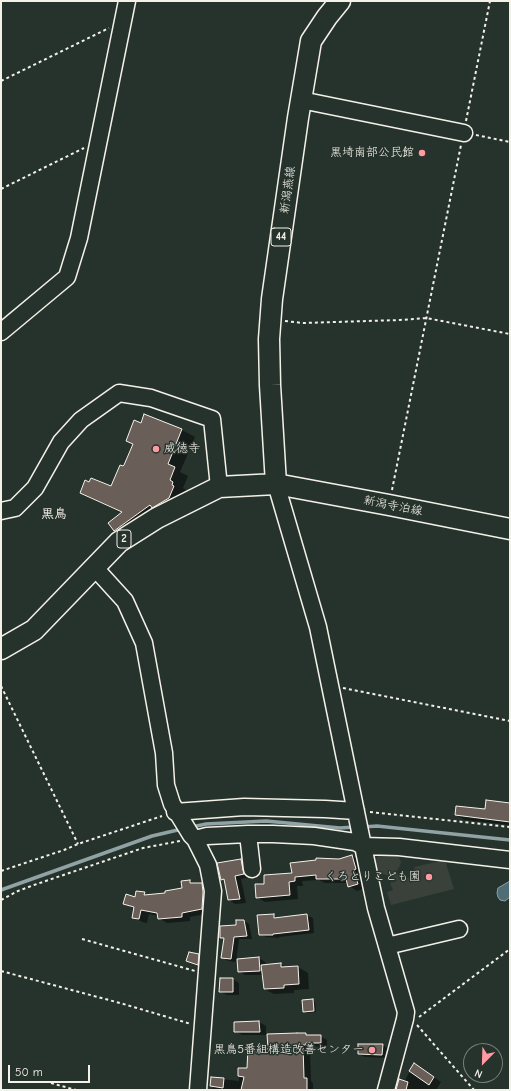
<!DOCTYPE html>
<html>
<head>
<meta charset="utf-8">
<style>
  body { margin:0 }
  #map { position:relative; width:511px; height:1091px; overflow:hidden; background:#26332d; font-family:"Comic Neue",sans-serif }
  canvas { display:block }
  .frame { position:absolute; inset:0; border:2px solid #f4f1e8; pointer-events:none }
  .north { position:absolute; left:463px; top:1043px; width:40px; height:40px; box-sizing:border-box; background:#26332d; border:1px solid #787f78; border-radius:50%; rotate:203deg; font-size:11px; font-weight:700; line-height:16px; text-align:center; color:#f4f1e8 }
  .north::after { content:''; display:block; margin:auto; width:14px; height:18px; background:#ff9aa2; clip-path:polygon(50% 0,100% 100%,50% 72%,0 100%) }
  .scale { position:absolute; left:8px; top:1065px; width:82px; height:18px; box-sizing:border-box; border:2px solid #f4f1e8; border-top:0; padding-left:5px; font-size:12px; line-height:14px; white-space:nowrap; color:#f4f1e8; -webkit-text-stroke:3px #26332d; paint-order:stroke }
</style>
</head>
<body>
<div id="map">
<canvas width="511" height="1091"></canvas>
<div class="frame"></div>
<div class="north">N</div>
<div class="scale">50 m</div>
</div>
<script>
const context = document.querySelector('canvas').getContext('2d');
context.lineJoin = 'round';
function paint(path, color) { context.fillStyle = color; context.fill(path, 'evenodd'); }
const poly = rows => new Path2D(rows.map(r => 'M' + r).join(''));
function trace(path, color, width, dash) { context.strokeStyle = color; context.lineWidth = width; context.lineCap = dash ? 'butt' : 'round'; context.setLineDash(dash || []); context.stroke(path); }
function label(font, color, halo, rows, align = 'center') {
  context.font = font + ' "Comic Neue","Klee One",sans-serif'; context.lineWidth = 3; context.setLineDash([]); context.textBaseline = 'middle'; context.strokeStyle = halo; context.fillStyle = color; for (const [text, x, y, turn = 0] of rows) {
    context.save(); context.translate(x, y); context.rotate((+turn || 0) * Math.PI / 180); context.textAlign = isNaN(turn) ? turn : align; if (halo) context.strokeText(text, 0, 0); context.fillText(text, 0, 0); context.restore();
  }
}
paint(poly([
  [383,852,395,853,399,857,401,862,400,866,396,872,404,879,416,875,414,867,445,860,454,889,391,905,387,892,393,890,390,883,397,881,391,876,382,874,377,869,375,862,377,858,379,855]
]), '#3a403a');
const water = poly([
  [510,881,510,897,505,901,500,900,498,897,497,893,498,888,510,881]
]);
paint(water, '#4e6d75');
trace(water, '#90a2a3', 1);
paint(poly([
  [145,415,182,430,195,437,180,472,188,476,183,488,186,490,184,493,127,538,114,531,122,513,94,500,81,492,112,487,123,467,125,466,134,445,127,440,141,424],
  [510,803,510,825,465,820,456,815,486,810],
  [352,856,361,861,366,888,357,891,349,886,348,883,325,883,319,880,302,881,303,886,297,886,298,899,265,902,257,897,265,885,293,874],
  [241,860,248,864,250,877,241,879,246,903,235,904,229,900,225,881,222,879],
  [190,881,194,884,202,884,210,889,210,913,190,917,190,921,167,923,159,918,158,916,149,914,147,923,142,922,134,917,135,909,124,903,136,898,144,893,149,896,166,894,183,889],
  [273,915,278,918,306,915,313,918,314,933,279,937,279,938,266,937,260,934],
  [244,921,249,924,252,939,239,939,236,962,228,961,222,957,225,939,221,937],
  [198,955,201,957,201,966,188,961],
  [259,958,265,962,266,965,281,964,287,968,298,967,308,973,309,989,294,990,294,993,274,994,264,989,263,975,245,975,239,971],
  [233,979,239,983,239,995,227,995,220,991],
  [312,1000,315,1002,316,1012,307,1013,304,1011],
  [259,1022,266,1026,266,1035,242,1035,235,1031],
  [306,1034,308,1036,320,1036,327,1040,327,1047,313,1046,313,1049,310,1049,311,1081,313,1083,313,1090,212,1090,213,1087,211,1086,212,1078,239,1081,239,1069,248,1069,269,1050],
  [383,1045,389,1049,388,1058,365,1057,359,1054],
  [414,1064,441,1082,436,1090,397,1090,404,1082]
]), '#0007');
trace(poly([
  [192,827,206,824,266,821,340,828,355,827],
  [363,827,377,826,510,840],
  [1,890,152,836,182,829]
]), '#90a2a3', 3.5);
const building = poly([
  [144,414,182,429,168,464,175,467,170,480,173,482,172,485,174,486,169,498,152,508,150,505,114,531,108,523,122,512,80,493,85,480,89,482,91,478,111,486,120,465,123,466,124,465,133,444,126,441,134,420,141,423,144,414],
  [486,800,510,803,510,822,455,815,456,806,485,809,486,800],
  [352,855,356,869,354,870,358,884,348,887,346,879,316,879,316,875,295,877,295,881,289,882,290,895,256,898,255,884,264,884,264,875,292,873,290,863,316,860,316,858,339,859,352,855],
  [241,859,243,870,244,874,235,876,240,899,228,900,224,879,221,880,217,863,241,859],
  [190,880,190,883,202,883,203,892,202,909,182,913,182,917,158,919,157,913,141,910,139,919,132,918,134,907,123,904,126,894,135,897,136,891,145,892,144,895,165,893,165,891,182,888,181,881,190,880],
  [274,914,274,918,307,914,309,930,273,934,273,935,259,935,257,915,274,914],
  [236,920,244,920,247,936,234,937,231,959,221,958,224,938,220,938,220,926,236,925,236,920],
  [189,952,199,954,198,965,186,961,189,952],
  [259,957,260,971,238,972,237,959,259,957],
  [281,963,281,967,298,966,299,984,284,985,284,988,264,989,261,965,281,963],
  [220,978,233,978,233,992,219,992,220,978],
  [313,999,314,1011,303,1012,302,1000,313,999],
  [259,1021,260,1032,234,1032,234,1022,259,1021],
  [297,1033,306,1033,306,1035,321,1035,321,1043,306,1043,306,1045,303,1045,304,1078,307,1078,307,1090,241,1090,244,1077,238,1076,238,1068,247,1068,248,1048,268,1049,267,1034,297,1033],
  [358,1044,383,1044,382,1055,358,1054,358,1044],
  [414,1063,434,1077,429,1085,409,1071,414,1063],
  [211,1077,224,1078,223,1088,210,1086,211,1077],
  [399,1079,408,1082,406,1090,396,1090,399,1079]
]);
paint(building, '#6a5e58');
trace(building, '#f4f1e8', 1);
const minor = poly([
  [301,100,464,133],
  [1,332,67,277,79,238,127,1],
  [276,484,318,627,363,846,376,908,406,1012,405,1019,386,1090],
  [1,511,15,508,35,488,61,442,81,420,119,393,151,398,212,419,219,487],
  [95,568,125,601,144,643,164,753,166,785,172,804,191,835,195,839,208,865,213,891,198,1090],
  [175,812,244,807,325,809,356,811],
  [248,834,273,834,314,836,355,842,363,846,399,847,510,860],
  [195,839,207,836,248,834,252,869],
  [387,946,459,929]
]);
const major = poly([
  [276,484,270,385,269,339,272,299,298,118,311,41,327,17,340,1],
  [1,649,34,630,119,542,157,518,219,487,276,484,389,505,510,529]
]);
trace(minor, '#f4f1e8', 19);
trace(major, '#f4f1e8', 23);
trace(poly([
  [1,81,109,28],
  [466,121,490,1],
  [476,135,510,142],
  [1,189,84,148],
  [285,321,303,323,400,320,426,318,510,334],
  [392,490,461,145],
  [1,686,78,844],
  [343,688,510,721],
  [370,812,510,827],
  [1,871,64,850,78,844,162,816],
  [1,900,18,891,34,885,143,848,180,841],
  [82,939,195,971],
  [1,971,120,1003,191,1024],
  [419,1017,510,949],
  [417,1025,474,1090],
  [51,1083,76,1090]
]), '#f4f1e8', 2, [3, 3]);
trace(minor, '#26332d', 16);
trace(major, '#26332d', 20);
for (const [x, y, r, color] of [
  [422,153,4,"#ff9aa2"],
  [156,449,4,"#ff9aa2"],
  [429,877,4,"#ff9aa2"],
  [372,1050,4,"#ff9aa2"]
]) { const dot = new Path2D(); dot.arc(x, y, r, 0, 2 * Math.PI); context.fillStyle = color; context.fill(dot); trace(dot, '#26332d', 1.5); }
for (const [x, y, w] of [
  [281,237,20],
  [124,539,14]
]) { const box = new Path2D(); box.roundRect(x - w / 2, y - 9, w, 18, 3); context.fillStyle = '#26332d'; context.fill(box); trace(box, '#f4f1e8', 1); }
label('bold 11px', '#f4f1e8', null, [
  ["44",281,237],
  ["2",124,539]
]);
label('12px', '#f4f1e8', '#26332d', [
  ["黒埼南部公民館",414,153],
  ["威徳寺",164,449,"left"],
  ["くろとりこども園",421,877],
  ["黒鳥5番組構造改善センター",364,1050]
], 'right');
label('12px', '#f4f1e8', '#26332d', [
  ["新潟燕線",288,190,-82],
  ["新潟寺泊線",393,506,11]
]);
label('bold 13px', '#f4f1e8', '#26332d', [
  ["黒鳥",54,514]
]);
</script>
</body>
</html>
